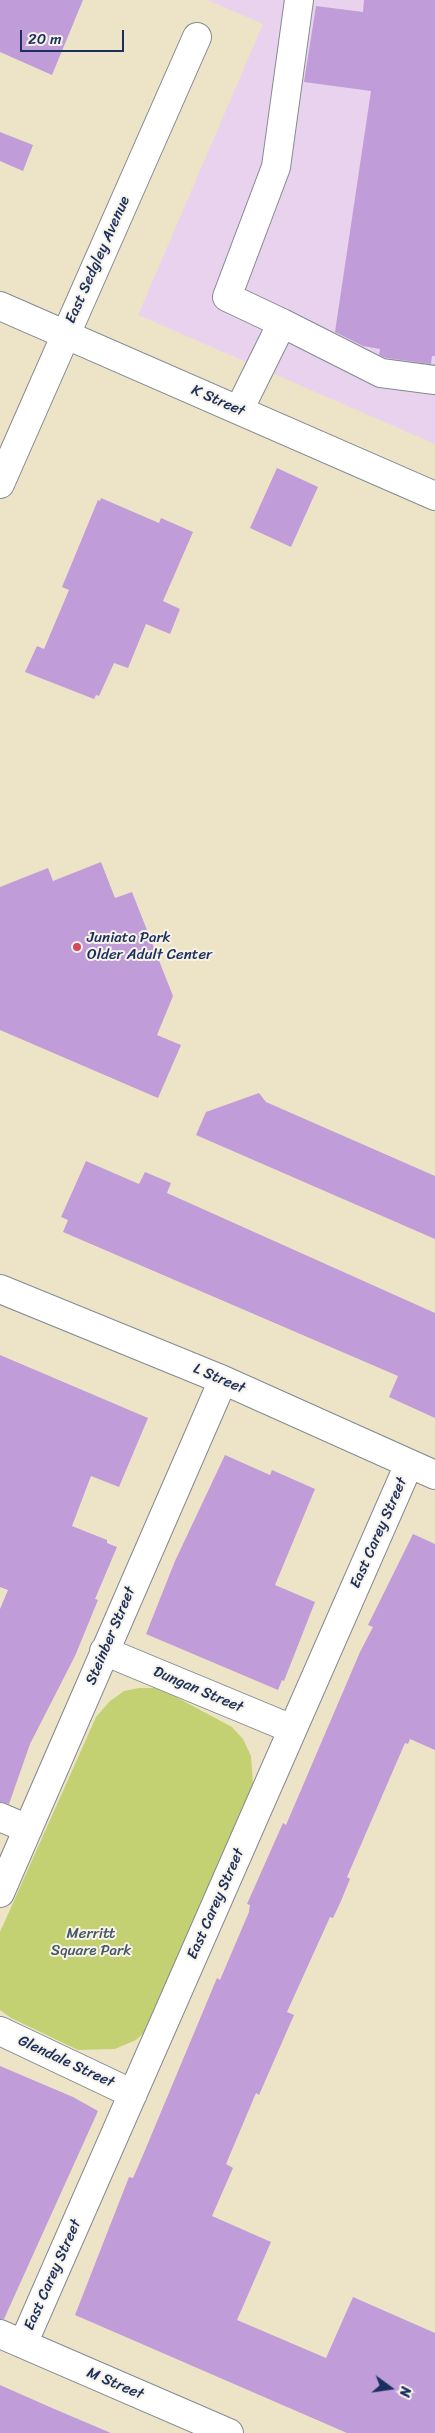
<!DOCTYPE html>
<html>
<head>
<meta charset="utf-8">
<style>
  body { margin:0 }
  #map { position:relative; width:435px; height:2433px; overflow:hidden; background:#ede4c7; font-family:Sriracha,sans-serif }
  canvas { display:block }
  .north { position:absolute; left:365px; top:2363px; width:50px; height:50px; -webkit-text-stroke:4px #f7f3e8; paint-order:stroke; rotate:104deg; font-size:14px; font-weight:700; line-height:20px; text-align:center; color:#1b2f5e }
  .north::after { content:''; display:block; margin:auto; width:18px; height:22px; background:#1b2f5e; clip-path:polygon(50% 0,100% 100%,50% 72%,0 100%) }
  .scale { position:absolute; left:20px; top:30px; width:104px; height:22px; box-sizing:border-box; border:2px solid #1b2f5e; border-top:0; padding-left:6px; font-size:15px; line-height:18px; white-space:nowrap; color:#1b2f5e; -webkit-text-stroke:4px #f7f3e8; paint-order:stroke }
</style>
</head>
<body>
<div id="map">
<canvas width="435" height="2433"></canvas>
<div class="north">N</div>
<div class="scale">20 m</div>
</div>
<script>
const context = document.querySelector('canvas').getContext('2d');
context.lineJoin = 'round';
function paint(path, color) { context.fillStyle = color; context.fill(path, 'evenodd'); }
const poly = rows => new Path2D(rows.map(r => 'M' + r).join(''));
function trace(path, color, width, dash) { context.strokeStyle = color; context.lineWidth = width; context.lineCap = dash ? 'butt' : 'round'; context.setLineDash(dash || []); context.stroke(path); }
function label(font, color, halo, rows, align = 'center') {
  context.font = font + ' Sriracha,sans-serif'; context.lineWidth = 4; context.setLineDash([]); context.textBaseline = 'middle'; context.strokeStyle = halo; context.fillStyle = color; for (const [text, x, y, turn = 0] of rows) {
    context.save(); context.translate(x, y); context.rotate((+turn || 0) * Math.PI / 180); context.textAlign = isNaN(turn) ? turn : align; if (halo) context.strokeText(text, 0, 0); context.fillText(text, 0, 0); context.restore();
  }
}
paint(poly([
  [207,0,435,0,435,444,138,315,263,24]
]), '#e9d2ed');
paint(poly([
  [139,1688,155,1688,174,1696,232,1727,243,1739,251,1756,253,1784,149,2028,136,2040,115,2049,78,2050,11,2018,0,2010,0,1932,96,1717,110,1701,124,1691]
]), '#c4d172');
paint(poly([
  [0,0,83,0,52,75,0,52],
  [364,0,435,0,435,356,432,356,431,364,386,358,379,355,380,349,363,346,335,332,371,91,304,82,316,6,363,12],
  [0,132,33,145,23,171,0,161],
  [277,468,318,487,291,547,250,528],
  [101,498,159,523,161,518,193,532,163,601,180,609,170,634,146,624,128,668,114,663,99,696,96,695,94,699,25,672,37,646,44,649,69,590,62,587,98,500,100,501],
  [101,862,115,898,132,892,173,996,157,1035,181,1045,158,1098,0,1030,0,887,48,868,53,881],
  [259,1093,266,1102,435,1176,435,1239,196,1135,206,1112],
  [86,1161,139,1184,145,1172,171,1183,167,1193,435,1313,435,1418,389,1397,398,1376,63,1232,68,1220,61,1217],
  [0,1355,148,1418,119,1487,91,1476,72,1526,107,1540,107,1543,117,1547,95,1599,98,1600,75,1656,30,1744,9,1804,0,1802,0,1609,8,1590,0,1587],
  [225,1455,270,1475,272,1470,315,1489,275,1585,315,1602,284,1681,282,1680,278,1690,146,1634,175,1561],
  [413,1534,435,1544,435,1750,410,1739,408,1744,405,1743,347,1877,350,1879,341,1901,333,1918,330,1917,287,2012,294,2015,259,2095,256,2093,226,2164,233,2168,212,2216,271,2242,237,2320,326,2358,353,2297,435,2333,435,2433,347,2433,75,2315,129,2177,133,2178,143,2155,217,1978,220,1980,249,1912,250,1905,247,1904,283,1823,286,1825,360,1652,373,1627,368,1625],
  [0,2066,73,2097,98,2111,4,2319,0,2319],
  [0,2385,52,2408,111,2433,0,2433]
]), '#c09cd9');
const minor = poly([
  [0,306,435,496],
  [282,323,227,297,276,167,299,0],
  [239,410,282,323,381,373,435,380],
  [0,484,197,37],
  [0,1289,223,1380,435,1475],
  [104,1651,292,1729],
  [0,1817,28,1829],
  [0,1893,223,1380],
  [0,2031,133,2094],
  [0,2334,229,2433],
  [23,2344,409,1464]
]);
trace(minor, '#848a92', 30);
trace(minor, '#fff', 28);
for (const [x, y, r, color] of [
  [77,947,5,"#d1495b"]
]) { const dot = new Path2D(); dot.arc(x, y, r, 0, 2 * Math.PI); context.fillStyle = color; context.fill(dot); trace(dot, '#f7f3e8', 2); }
label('15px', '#1b2f5e', '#f7f3e8', [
  ["East Sedgley Avenue",98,260,-66],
  ["K Street",218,401,24],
  ["L Street",219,1379,23],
  ["East Carey Street",379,1533,-66],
  ["Steinber Street",111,1636,-67],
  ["Dungan Street",198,1690,23],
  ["East Carey Street",216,1904,-66],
  ["Glendale Street",66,2062,25],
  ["East Carey Street",53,2275,-66],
  ["M Street",115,2384,23]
]);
label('15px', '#1b2f5e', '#f7f3e8', [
  ["Juniata Park",87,938],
  ["Older Adult Center",87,955]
], 'left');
label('15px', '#455863', '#f7f3e8', [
  ["Merritt",91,1934],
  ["Square Park",91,1951]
]);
</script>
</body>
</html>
